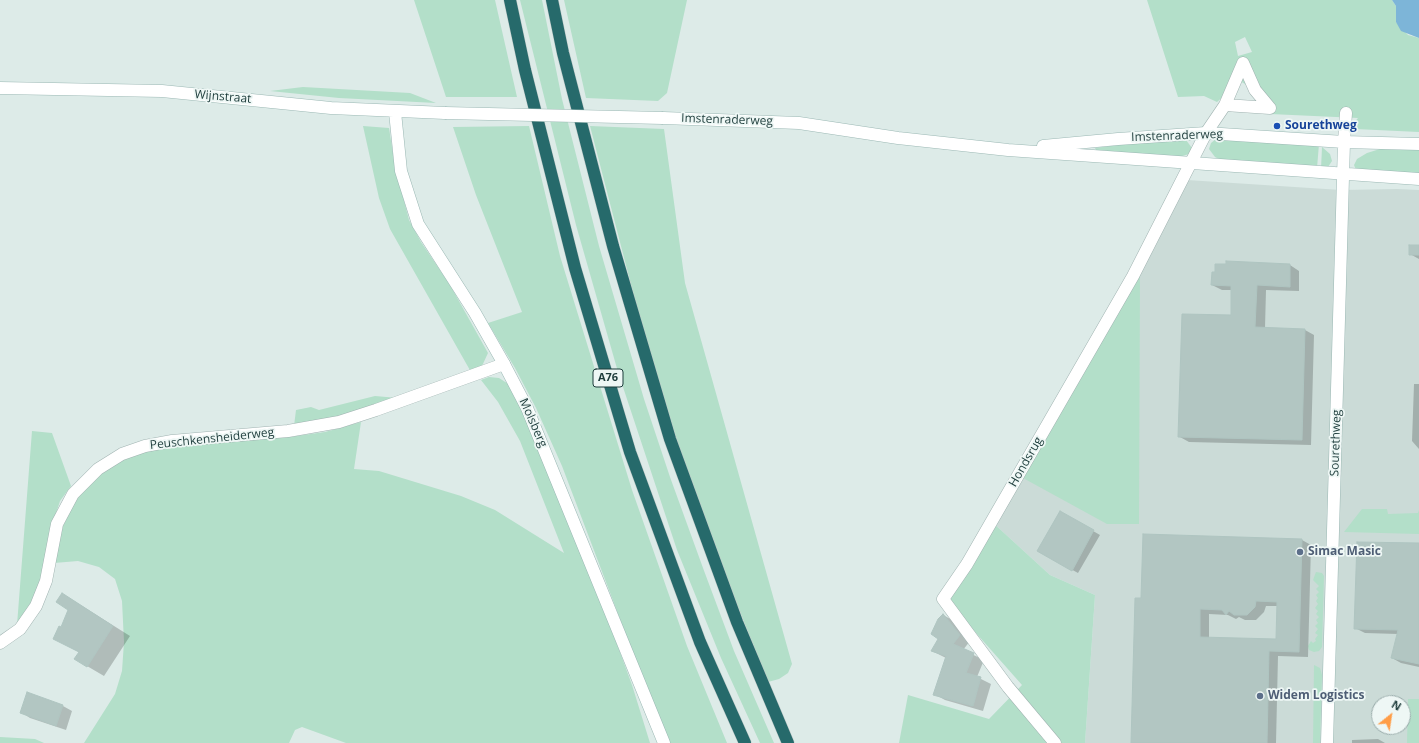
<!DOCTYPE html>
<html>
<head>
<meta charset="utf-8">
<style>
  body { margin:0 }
  #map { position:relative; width:1419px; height:743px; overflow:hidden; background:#ddebe8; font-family:"Open Sans",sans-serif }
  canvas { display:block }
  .north { position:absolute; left:1371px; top:695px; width:40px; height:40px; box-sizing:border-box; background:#eef7f5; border:1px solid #9aacab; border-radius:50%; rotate:30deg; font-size:11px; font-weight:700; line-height:16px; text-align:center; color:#1d3c3b }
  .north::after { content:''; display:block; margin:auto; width:14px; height:18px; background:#ff9d47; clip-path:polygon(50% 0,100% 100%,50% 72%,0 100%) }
</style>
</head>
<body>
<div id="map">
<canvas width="1419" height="743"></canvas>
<div class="north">N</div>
</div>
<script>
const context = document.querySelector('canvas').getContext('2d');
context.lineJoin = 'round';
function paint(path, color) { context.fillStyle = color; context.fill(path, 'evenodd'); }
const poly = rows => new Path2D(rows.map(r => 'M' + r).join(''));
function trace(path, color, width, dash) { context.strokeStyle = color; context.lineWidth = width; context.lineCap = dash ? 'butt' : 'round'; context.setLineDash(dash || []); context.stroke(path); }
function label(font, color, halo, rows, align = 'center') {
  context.font = font + ' "Open Sans",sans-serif'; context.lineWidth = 3.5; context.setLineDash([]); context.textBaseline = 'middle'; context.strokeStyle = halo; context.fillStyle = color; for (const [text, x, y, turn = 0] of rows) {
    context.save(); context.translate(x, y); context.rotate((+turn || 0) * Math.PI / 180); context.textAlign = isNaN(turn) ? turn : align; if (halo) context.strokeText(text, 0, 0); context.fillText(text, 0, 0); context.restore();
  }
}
paint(poly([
  [1187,180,1341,190,1397,189,1419,190,1419,743,1085,743,1095,595,1050,575,991,521],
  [1379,703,1403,703,1403,727,1379,727]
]), '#cbdbd7');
paint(poly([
  [414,0,495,0,517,97,446,97],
  [520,0,542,0,562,99,599,246,644,399,670,477,703,568,734,651,774,743,760,743,721,658,677,550,618,372,576,225],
  [564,0,687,0,667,93,658,101,586,98],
  [1147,0,1392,0,1396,6,1396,22,1408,35,1419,38,1419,132,1355,129,1353,124,1358,118,1270,114,1266,97,1232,76,1226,94,1217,102,1204,96,1178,97],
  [1245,37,1252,52,1238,56,1235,42],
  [303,87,410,93,436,103,339,98,270,91],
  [363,126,389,128,395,166,409,220,421,242,450,285,488,353,482,366,471,372,390,229,379,198],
  [529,126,560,256,632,490,687,646,727,743,667,743,562,466,536,408,515,368,488,323,522,312,476,195,453,127],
  [590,126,664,129,685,283,792,664,788,673,779,679,768,682,734,597,679,448,637,308],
  [1216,139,1319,144,1317,168,1219,159,1215,157,1209,149,1211,143],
  [1186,140,1192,148,1189,154,1179,157,1096,150,1095,148,1134,143],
  [1322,147,1330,154,1332,161,1328,167,1321,169],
  [1380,149,1419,150,1419,176,1356,170,1354,165,1357,159,1367,153],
  [1140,273,1139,524,1107,524,1023,478],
  [489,377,499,378,513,387,599,595,632,685,650,743,346,743,302,727,295,730,289,743,84,743,115,694,122,671,124,642,122,601,115,579,99,567,78,561,54,563,63,526,79,493,116,461,140,452,168,446,289,437,325,432,361,422,354,469,379,471,461,496,495,510,564,553,520,441,498,402,481,380],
  [375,396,398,398,357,413,294,426,296,410,311,407,319,410],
  [32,431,52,433,71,486,60,501,53,523,37,596,17,625],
  [1362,509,1387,509,1388,514,1418,513,1419,510,1419,534,1344,532],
  [991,521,1050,575,1095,595,1085,743,899,743,908,695,989,719,1022,685,946,599],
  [1316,572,1322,573,1324,576,1322,647,1319,651,1314,652,1309,650,1308,646,1311,641,1313,643,1316,641,1315,639,1318,635,1315,633,1318,629,1315,626,1318,623,1316,620,1319,617,1316,614,1318,611,1315,608,1318,604,1316,601,1318,598,1316,595,1319,592,1316,589,1319,586,1313,580],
  [1314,665,1320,668,1322,675,1320,743,1313,743],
  [1408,699,1419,699,1419,743,1407,743],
  [0,737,35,739,44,743,0,743]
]), '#b3dfc9');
paint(poly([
  [1392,0,1419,0,1419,38,1401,31,1396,22,1396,6]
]), '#7db5d8');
paint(poly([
  [1419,246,1419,259,1410,254],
  [1290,265,1299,271,1299,291,1266,290,1265,328,1305,330,1314,335,1311,445,1189,442,1180,437,1231,316,1232,290,1222,290,1212,285],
  [1419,372,1419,449,1412,441,1414,384,1419,384],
  [1060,512,1100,535,1078,573,1038,551],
  [1302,540,1311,545,1308,657,1278,656,1276,743,1132,743,1142,599],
  [1266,606,1278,606,1277,640,1209,638,1209,614,1228,615,1236,619,1239,617,1245,620,1256,620,1264,612],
  [1419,544,1419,667,1401,663,1392,658,1398,634,1365,633,1355,628],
  [63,594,130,636,104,676,87,666,79,652,55,639,61,629,69,609],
  [943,615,954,621,970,641,963,650,984,660,977,677,991,684,983,711,945,700,934,694,946,658,932,651,940,639],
  [28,693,63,706,72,711,66,730,30,718,21,712],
  [1378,739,1385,743,1352,743,1352,740]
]), '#0003');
const building = poly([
  [1409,245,1419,245,1419,255,1409,255,1409,245],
  [1226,261,1290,264,1290,287,1257,285,1255,327,1305,329,1302,440,1178,437,1182,314,1231,315,1231,286,1211,285,1212,272,1215,272,1215,264,1226,264,1226,261],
  [1060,511,1094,530,1072,571,1037,551,1060,511],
  [1143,534,1302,539,1299,652,1269,651,1267,743,1131,743,1135,598,1141,598,1143,534],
  [1256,601,1277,602,1276,639,1200,637,1200,609,1222,610,1226,615,1229,611,1234,615,1247,615,1255,607,1256,601],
  [1357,542,1419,543,1419,664,1391,658,1398,630,1354,629,1357,542],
  [62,593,113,626,87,667,74,659,79,652,53,639,59,626,61,627,68,610,56,602,62,593],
  [943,614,960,635,953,644,974,653,966,673,981,677,973,706,933,695,946,656,931,651,938,639,931,634,938,619,943,614],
  [27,692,63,705,56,726,20,713,27,692]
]);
paint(building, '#b2c6c2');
trace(building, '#afc5c1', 1);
const street = poly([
  [1243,63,1255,90,1270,108],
  [1225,105,1270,108],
  [1344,142,1346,113],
  [0,643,20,629,36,606,46,581,57,524,73,494,98,469,122,454,145,446,172,441,288,431,339,422,376,410,504,364],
  [1055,743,1008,687,943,599,967,564,1133,276,1206,133,1225,105,1243,63]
]);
const secondary = poly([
  [0,88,162,91,331,108,445,113],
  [395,112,401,171,418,224,475,313,504,364,527,408,664,743],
  [663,118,799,123,898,138,1008,150,1419,179],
  [1043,146,1118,139,1206,133,1344,142,1419,144],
  [1327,743,1344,142]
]);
const highway = poly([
  [510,0,525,70,575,268,630,452,700,642,745,743],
  [552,0,563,53,613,246,670,439,737,622,788,743]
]);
trace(street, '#a0b3b1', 13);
trace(secondary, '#9bb8b4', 13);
trace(highway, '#c0c8c8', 13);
trace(street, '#fff', 12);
trace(secondary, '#fff', 12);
trace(highway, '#266a6b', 12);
const secondaryBridge = poly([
  [445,113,663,118]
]);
trace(secondaryBridge, '#9bb8b4', 13, []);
trace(secondaryBridge, '#fff', 12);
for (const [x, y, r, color] of [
  [1277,126,4,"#1a4fb4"],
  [1300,552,4,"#5c6f8a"],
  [1260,696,4,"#5c6f8a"]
]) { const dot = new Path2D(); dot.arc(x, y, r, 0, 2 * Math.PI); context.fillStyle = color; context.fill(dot); trace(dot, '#eef7f5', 1.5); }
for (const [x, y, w] of [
  [608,378,30]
]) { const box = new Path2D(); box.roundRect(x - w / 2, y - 9, w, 18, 3); context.fillStyle = '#eef7f5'; context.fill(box); trace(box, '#1d3c3b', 1); }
label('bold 11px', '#1d3c3b', null, [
  ["A76",608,378]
]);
label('12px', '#1d3c3b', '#eef7f5', [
  ["Wijnstraat",223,97,5],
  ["Imstenraderweg",727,120,2],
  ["Imstenraderweg",1177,136,-2],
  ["Molsberg",533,423,66],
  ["Peuschkensheiderweg",212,439,-6],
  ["Sourethweg",1336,443,-88],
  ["Hondsrug",1026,462,-60]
]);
label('bold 12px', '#164399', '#eef7f5', [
  ["Sourethweg",1285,126]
], 'left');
label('bold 12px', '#4e5e75', '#eef7f5', [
  ["Simac Masic",1308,552],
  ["Widem Logistics",1268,696]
], 'left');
</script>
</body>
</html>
